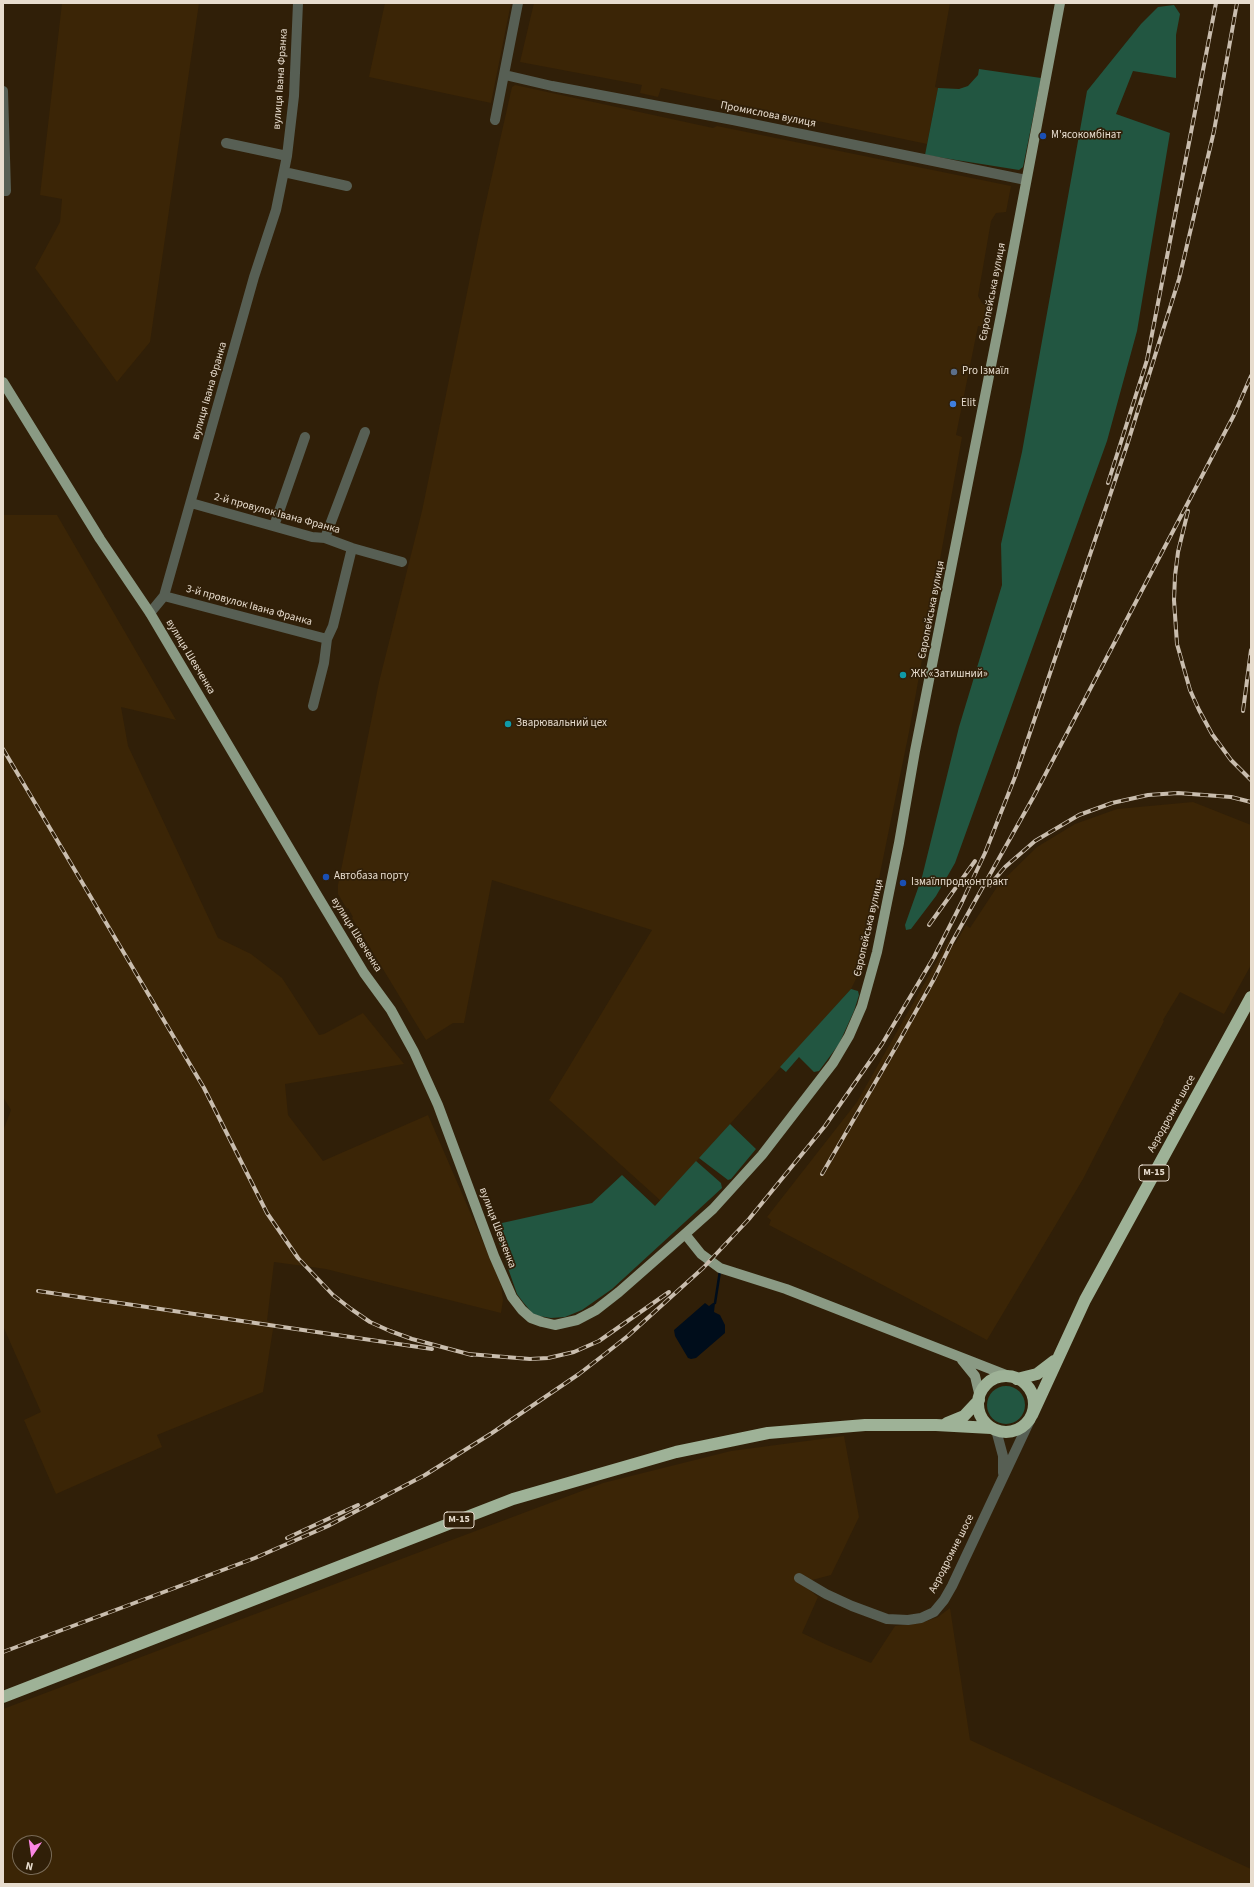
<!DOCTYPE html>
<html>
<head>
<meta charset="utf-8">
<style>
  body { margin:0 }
  #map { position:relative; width:1254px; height:1887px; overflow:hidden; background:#301f08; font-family:"Source Sans 3",sans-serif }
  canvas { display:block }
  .frame { position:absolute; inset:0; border:4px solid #e7dcce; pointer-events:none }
  .north { position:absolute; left:12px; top:1835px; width:40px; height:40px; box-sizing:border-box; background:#301f08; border:1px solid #796b57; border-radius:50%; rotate:193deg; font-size:11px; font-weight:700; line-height:16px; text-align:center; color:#e7dcce }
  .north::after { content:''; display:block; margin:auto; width:14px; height:18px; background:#fb87e5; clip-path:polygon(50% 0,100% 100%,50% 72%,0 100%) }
</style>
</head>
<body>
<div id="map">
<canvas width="1254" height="1887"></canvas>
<div class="frame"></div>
<div class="north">N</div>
</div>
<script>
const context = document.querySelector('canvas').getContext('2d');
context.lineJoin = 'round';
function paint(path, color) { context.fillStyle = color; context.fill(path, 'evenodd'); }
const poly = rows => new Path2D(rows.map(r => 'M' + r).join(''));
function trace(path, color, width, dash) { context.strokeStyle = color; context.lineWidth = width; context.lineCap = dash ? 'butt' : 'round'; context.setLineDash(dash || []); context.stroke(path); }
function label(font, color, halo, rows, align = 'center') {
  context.font = font + ' "Source Sans 3",sans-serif'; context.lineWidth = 3.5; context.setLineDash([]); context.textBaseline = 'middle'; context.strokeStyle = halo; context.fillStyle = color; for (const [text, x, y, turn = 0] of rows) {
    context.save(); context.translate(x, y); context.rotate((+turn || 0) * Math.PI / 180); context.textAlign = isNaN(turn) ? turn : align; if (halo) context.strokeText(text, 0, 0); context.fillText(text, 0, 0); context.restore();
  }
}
paint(poly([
  [62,3,199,3,150,342,117,382,35,268,60,222,62,199,40,195],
  [385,3,511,3,491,103,369,77],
  [534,3,950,3,935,87,938,88,927,144,661,88,658,97,640,93,642,85,520,62],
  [515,85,713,128,717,126,1011,186,1006,212,996,213,991,221,978,296,982,303,989,307,985,327,978,326,956,435,962,437,909,732,860,971,851,989,661,1201,549,1100,652,930,492,880,464,1023,453,1023,426,1040,352,918,353,917,348,908,347,909,338,894,338,885,379,682,422,511,483,215,512,87],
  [3,515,57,515,176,720,121,707,128,746,218,938,251,954,282,978,319,1035,324,1034,363,1013,404,1064,285,1084,288,1115,323,1161,428,1115,490,1258,501,1285,503,1300,501,1313,326,1269,274,1262,267,1321,274,1323,263,1392,157,1435,162,1447,56,1494,24,1420,41,1412,3,1326,3,1131,11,1110,3,1097],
  [1193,802,1251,825,1251,965,1224,1014,1180,992,1163,1020,1164,1021,1083,1179,987,1340,769,1225,771,1220,767,1217,857,1102,949,940,955,944,966,925,970,928,999,884,1037,847,1075,824,1117,809],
  [844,1436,859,1517,831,1575,801,1583,818,1597,802,1633,827,1645,871,1663,895,1626,921,1623,938,1617,950,1608,970,1740,1251,1869,1251,1884,3,1884,3,1709,603,1483,731,1451],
  [20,1843,44,1843,44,1867,20,1867]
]), '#3b2506');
paint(poly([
  [1174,5,1180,14,1176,35,1176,78,1133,71,1116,114,1170,133,1137,331,1107,441,955,863,936,896,911,929,906,930,905,925,922,877,959,727,1002,585,1001,544,1022,452,1087,91,1141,24,1158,7],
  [979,69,1041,78,1023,167,1019,170,925,155,938,88,959,89,968,86,978,75],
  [851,989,858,991,859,995,854,1011,839,1044,819,1071,814,1072,799,1057,786,1072,780,1067],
  [730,1124,756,1149,731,1179,728,1180,699,1158],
  [696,1161,721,1183,722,1188,612,1289,582,1310,565,1317,551,1318,539,1316,533,1314,523,1302,517,1294,493,1225,592,1203,622,1175,655,1206],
  '987 1405a19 19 0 1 1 38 0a19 19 0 1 1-38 0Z'
]), '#225641');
paint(poly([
  [705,1303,709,1306,713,1303,715,1303,714,1312,720,1315,725,1325,725,1333,696,1358,691,1359,688,1358,675,1336,674,1330]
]), '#000d1b');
trace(poly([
  [715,1303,720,1271]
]), '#000d1b', 2.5);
trace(poly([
  [505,75,552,86,733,120,1026,180],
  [3,91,6,191,3,191],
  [495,120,518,3],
  [226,143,287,156],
  [284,172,347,186],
  [191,503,312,537,325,538,352,548,402,562],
  [274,526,305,437],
  [325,538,365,432],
  [164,596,327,639],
  [150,613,164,596,254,277,276,210,287,156,294,96,298,3],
  [313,706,324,663,327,639,333,626,352,548],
  [996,1430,1003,1456,1003,1473],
  [799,1578,826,1594,852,1606,887,1619,908,1620,921,1618,934,1612,944,1600,952,1586,1030,1420]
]), '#575f54', 10);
trace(poly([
  [3,382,100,539,150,613,317,895,364,973,391,1010,414,1052,438,1105,494,1256,512,1297,522,1310,531,1318,542,1322,555,1325,577,1320,596,1310,619,1292,685,1234,713,1209,762,1155,833,1063,849,1036,862,1006,877,952,899,843,915,751,1002,310,1060,3],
  [685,1234,701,1254,720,1268,786,1289,1011,1377],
  [962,1360,975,1376,980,1397]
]), '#8a9a84', 10);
trace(poly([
  '978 1404a28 28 0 1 1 56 0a28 28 0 1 1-56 0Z',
  [1017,1379,1037,1374,1054,1361],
  [1032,1415,1085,1300,1251,997],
  [947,1423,964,1416,979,1400],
  [3,1697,513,1499,676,1452,768,1433,865,1425,936,1425,991,1428]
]), '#9eb297', 12);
const rail = poly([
  [1108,483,1147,360,1216,3],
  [1188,511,1178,552,1175,576,1174,600,1177,644,1190,690,1199,710,1212,734,1231,760,1251,780],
  [1243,711,1251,650],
  [3,749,204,1088,267,1213,298,1258,333,1295,351,1309,370,1322,390,1331,412,1339,472,1355],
  [989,886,1005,867,1035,841,1079,815,1112,803,1148,795,1178,793,1231,797,1251,802],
  [929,925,975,861],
  [822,1174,897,1045,934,979,952,942,1034,796,1234,415,1251,376],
  [38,1291,432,1349],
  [468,1354,530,1359,548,1358,574,1352,599,1341,669,1292],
  [287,1538,358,1505],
  [3,1652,255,1558,328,1526,425,1475,492,1433,579,1374,605,1354,629,1335,703,1268,749,1219,825,1126,882,1044,934,957,962,902,985,853,1015,777,1128,442,1179,279,1214,131,1237,3]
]);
trace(rail, '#c9bdae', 4);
trace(rail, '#301f08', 2.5, [8]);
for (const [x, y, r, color] of [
  [1043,136,4,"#1a4fb4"],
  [954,372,4,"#5c6f8a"],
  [953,404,4,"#3f7fe0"],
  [903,675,4,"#0f9aa8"],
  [508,724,4,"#0f9aa8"],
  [326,877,4,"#1a4fb4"],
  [903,883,4,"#1a4fb4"]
]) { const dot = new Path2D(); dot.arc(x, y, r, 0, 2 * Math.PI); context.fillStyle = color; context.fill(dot); trace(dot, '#301f08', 1.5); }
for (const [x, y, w] of [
  [1154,1173,30],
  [459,1520,30]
]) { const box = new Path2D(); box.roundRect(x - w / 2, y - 8, w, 16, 3); context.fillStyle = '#301f08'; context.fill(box); trace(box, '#e7dcce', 1); }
label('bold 10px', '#e7dcce', null, [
  ["М-15",1154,1173],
  ["М-15",459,1520]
]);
label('11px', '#e7dcce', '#301f08', [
  ["вулиця Івана Франка",281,79,-86],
  ["Промислова вулиця",768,115,11],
  ["Європейська вулиця",993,292,-79],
  ["вулиця Івана Франка",210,391,-74],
  ["2-й провулок Івана Франка",277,514,15],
  ["3-й провулок Івана Франка",249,606,15],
  ["Європейська вулиця",932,610,-79],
  ["вулиця Шевченка",190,657,59],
  ["Європейська вулиця",869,928,-77],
  ["вулиця Шевченка",356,935,58],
  ["Аеродромне шосе",1172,1114,-61],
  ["вулиця Шевченка",497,1228,69],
  ["Аеродромне шосе",952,1554,-63]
]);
label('11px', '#e7dcce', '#301f08', [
  ["М'ясокомбінат",1051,136],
  ["Pro Ізмаїл",962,372],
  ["Elit",961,404],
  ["ЖК «Затишний»",911,675],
  ["Зварювальний цех",516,724],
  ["Автобаза порту",334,877],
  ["Ізмаїлпродконтракт",911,883]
], 'left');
</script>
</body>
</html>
